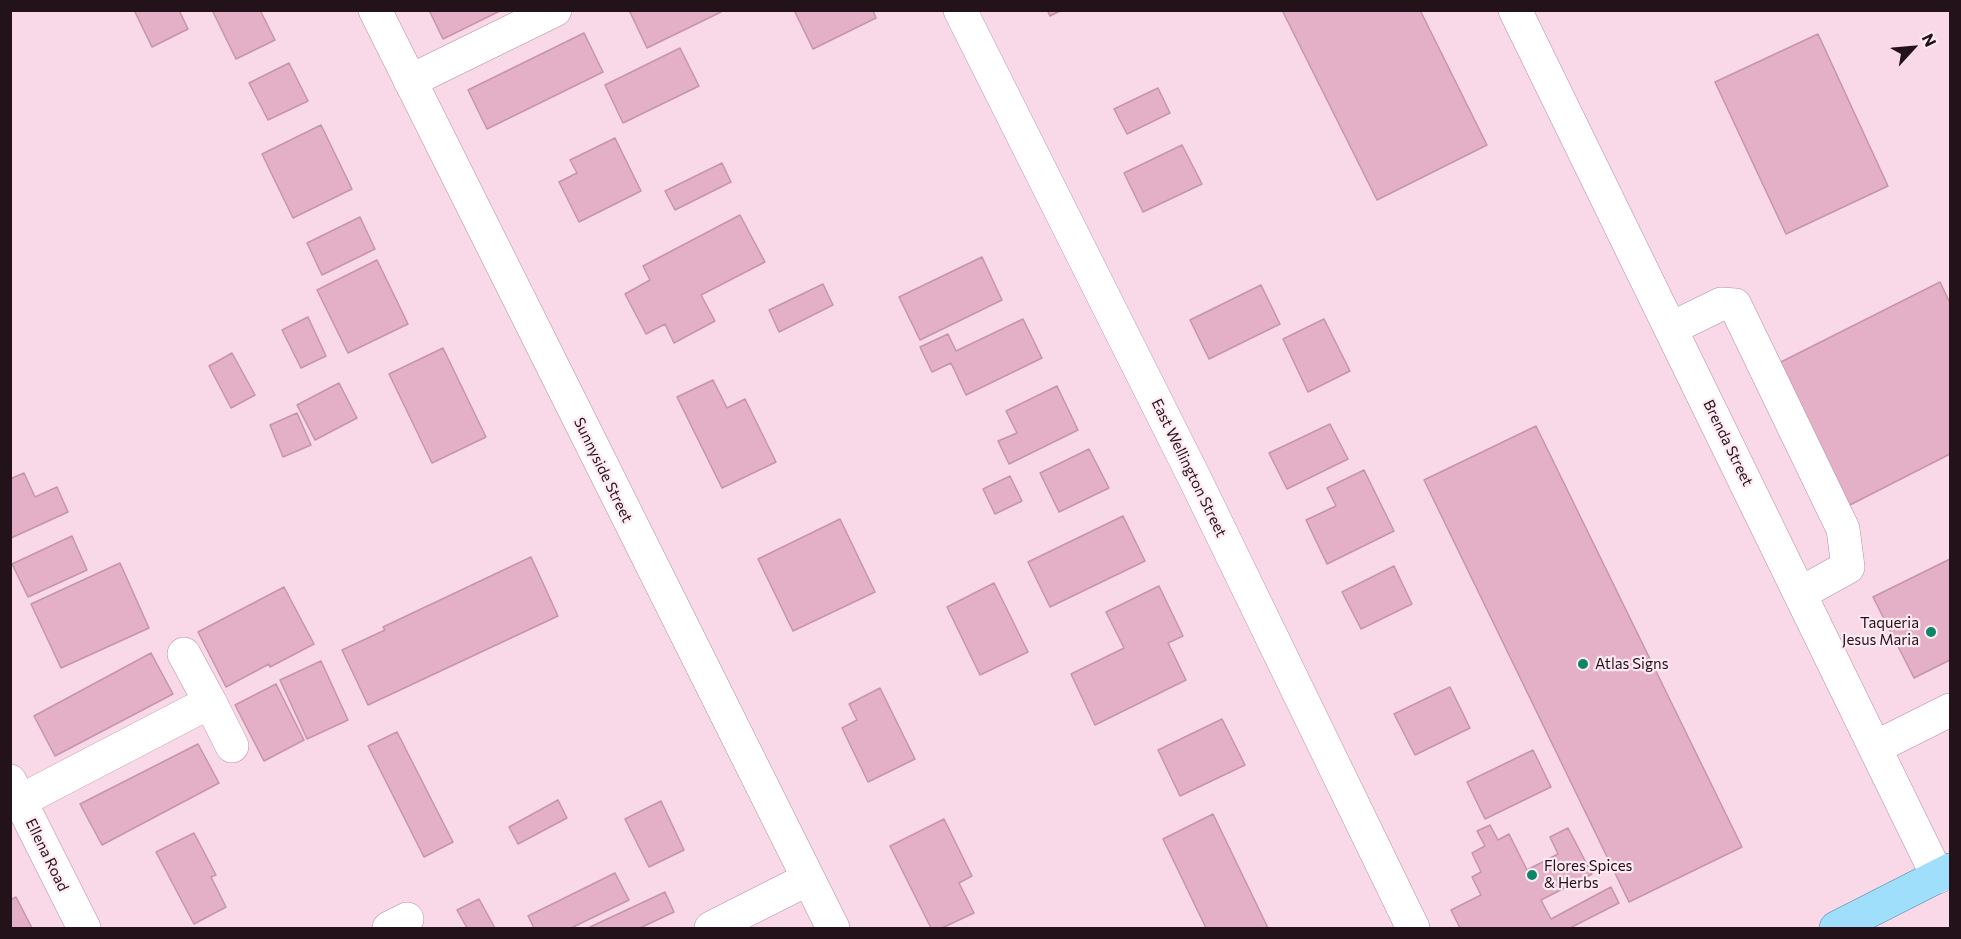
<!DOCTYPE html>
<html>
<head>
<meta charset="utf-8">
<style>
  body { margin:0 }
  #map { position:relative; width:1961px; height:939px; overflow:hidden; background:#f9d9e7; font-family:Commissioner,sans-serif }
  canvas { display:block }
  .frame { position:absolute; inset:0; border:12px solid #24121b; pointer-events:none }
  .north { position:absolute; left:1883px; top:18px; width:60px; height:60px; -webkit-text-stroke:4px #ffe9f2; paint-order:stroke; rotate:64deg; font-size:16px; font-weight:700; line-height:24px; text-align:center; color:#24121b }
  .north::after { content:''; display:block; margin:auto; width:21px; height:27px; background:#24121b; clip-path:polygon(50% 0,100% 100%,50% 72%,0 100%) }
</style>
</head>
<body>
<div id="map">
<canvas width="1961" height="939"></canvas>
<div class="frame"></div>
<div class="north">N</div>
</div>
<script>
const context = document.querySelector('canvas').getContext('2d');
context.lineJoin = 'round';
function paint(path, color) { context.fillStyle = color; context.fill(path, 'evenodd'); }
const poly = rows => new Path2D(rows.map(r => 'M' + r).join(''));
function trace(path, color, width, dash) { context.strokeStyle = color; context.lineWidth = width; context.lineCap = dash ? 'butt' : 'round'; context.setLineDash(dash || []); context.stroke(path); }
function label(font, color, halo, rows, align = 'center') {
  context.font = font + ' Commissioner,sans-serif'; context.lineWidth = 4.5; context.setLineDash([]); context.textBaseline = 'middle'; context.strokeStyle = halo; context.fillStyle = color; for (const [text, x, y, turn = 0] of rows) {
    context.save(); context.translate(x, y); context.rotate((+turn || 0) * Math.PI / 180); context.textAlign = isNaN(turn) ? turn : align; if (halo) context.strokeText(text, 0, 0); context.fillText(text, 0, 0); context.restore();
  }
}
const building = poly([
  [134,10,179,10,188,29,152,47,134,10],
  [212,10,260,10,275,40,236,59,212,10],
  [429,10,502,10,443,39,429,10],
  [629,10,720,10,721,12,647,48,629,10],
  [794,10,873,10,876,18,813,49,794,10],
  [1047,10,1062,10,1050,16,1047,10],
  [1282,10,1420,10,1487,145,1377,200,1282,10],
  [584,33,603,72,487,129,468,90,584,33],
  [1818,34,1888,186,1786,234,1715,82,1818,34],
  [680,48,699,86,623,123,605,85,680,48],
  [289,63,308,101,268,120,249,83,289,63],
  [1158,88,1170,113,1127,134,1114,109,1158,88],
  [321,125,352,189,293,218,262,154,321,125],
  [615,138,641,191,579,222,559,182,577,173,570,160,615,138],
  [1182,145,1202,184,1143,212,1124,173,1182,145],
  [722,163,731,182,675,210,665,191,722,163],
  [740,215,765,262,701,295,715,321,674,343,665,324,646,334,625,294,650,280,643,266,740,215],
  [360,217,375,249,322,275,307,243,360,217],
  [982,257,1002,300,920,340,899,297,982,257],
  [377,260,408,324,348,353,317,290,377,260],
  [1940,282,1950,303,1950,454,1838,511,1767,369,1940,282],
  [823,284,833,305,779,332,769,310,823,284],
  [1261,285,1280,324,1209,359,1190,320,1261,285],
  [308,317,326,356,301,368,282,330,308,317],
  [1023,319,1042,358,966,395,951,363,932,372,920,347,948,334,956,351,1023,319],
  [1324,319,1350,371,1308,392,1283,339,1324,319],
  [443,348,486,437,432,463,389,374,443,348],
  [232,353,255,395,231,408,209,366,232,353],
  [713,380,727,408,745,399,776,462,722,488,677,397,713,380],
  [339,383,357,418,315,440,297,405,339,383],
  [1057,386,1078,430,1009,464,998,441,1017,433,1006,411,1057,386],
  [297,413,311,445,283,457,270,425,297,413],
  [1330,424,1348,459,1287,489,1269,453,1330,424],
  [1536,426,1742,847,1629,902,1424,480,1536,426],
  [1089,449,1109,488,1059,512,1040,473,1089,449],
  [1364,470,1394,531,1327,564,1306,520,1336,506,1327,488,1364,470],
  [24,473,35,497,57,487,68,512,11,538,10,479,24,473],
  [1010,476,1022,501,995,514,983,489,1010,476],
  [1123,516,1145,561,1050,607,1028,562,1123,516],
  [840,519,875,592,793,631,758,559,840,519],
  [72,536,87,570,28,597,12,564,72,536],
  [531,557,558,616,368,705,342,650,385,630,383,627,531,557],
  [1950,559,1950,660,1914,678,1873,597,1950,559],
  [120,563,149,628,61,668,31,604,120,563],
  [1394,566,1412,604,1361,629,1342,592,1394,566],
  [994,583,1028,652,980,675,947,607,994,583],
  [1159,586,1183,636,1168,643,1186,680,1095,725,1071,674,1124,648,1106,612,1159,586],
  [284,587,314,644,270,667,269,664,226,687,198,632,284,587],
  [151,653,173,694,55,756,34,716,151,653],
  [321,661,348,720,307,739,280,680,321,661],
  [276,684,304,740,264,761,235,705,276,684],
  [1450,687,1470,728,1415,755,1394,714,1450,687],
  [880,688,915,759,868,782,842,728,857,720,849,704,880,688],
  [1222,719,1245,765,1180,796,1158,750,1222,719],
  [397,732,453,842,424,857,368,746,397,732],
  [198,744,219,783,102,845,80,804,198,744],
  [1533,750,1551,787,1485,819,1467,782,1533,750],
  [558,800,567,818,518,844,509,827,558,800],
  [661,801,684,850,649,867,625,819,661,801],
  [1213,814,1268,928,1206,928,1163,839,1213,814],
  [944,819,972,876,959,883,974,913,942,928,931,928,890,846,944,819],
  [1490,825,1498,840,1509,834,1527,870,1558,854,1550,837,1568,828,1592,874,1541,900,1551,919,1611,887,1619,903,1570,928,1460,928,1451,910,1481,895,1472,877,1481,872,1472,853,1485,846,1477,831,1490,825],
  [194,833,216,875,211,877,226,907,194,924,156,852,194,833],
  [615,873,629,900,571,928,534,928,528,916,615,873],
  [665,892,674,912,640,928,588,928,665,892],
  [16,897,32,928,10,928,10,900,16,897],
  [479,899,495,928,467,928,457,910,479,899]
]);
paint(building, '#e4b0c7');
trace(building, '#c694ab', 1.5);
const minor = poly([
  [375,10,833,928],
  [960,10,1195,479,1413,928],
  [1515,10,1938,877],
  [410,81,555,10],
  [1672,328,1721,304,1735,305,1843,529,1848,567,1801,593],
  [184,654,210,702],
  [1876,747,1950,710],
  [10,781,84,928],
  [20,801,210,702,232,746],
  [389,928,407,919],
  [711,928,808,879]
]);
const major = poly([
  [1836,928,1950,870]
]);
trace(minor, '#bc8ba1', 34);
trace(major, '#4c89ab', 34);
trace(minor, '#fff', 33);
trace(major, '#a0dffb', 33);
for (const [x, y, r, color] of [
  [1931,632,6,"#0a8769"],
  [1583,664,6,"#0a8769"],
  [1532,875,6,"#0a8769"]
]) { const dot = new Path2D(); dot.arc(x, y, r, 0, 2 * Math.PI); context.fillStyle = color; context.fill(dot); trace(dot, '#ffe9f2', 2); }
label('15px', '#24121b', '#ffe9f2', [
  ["Brenda Street",1728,443,64],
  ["East Wellington Street",1189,468,64],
  ["Sunnyside Street",603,470,64],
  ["Ellena Road",47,855,64]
]);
label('15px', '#24121b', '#ffe9f2', [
  ["Taqueria",1919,623,"right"],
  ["Jesus Maria",1919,640,"right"],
  ["Atlas Signs",1595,664],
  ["Flores Spices",1544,866],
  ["& Herbs",1544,883]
], 'left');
</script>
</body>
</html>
